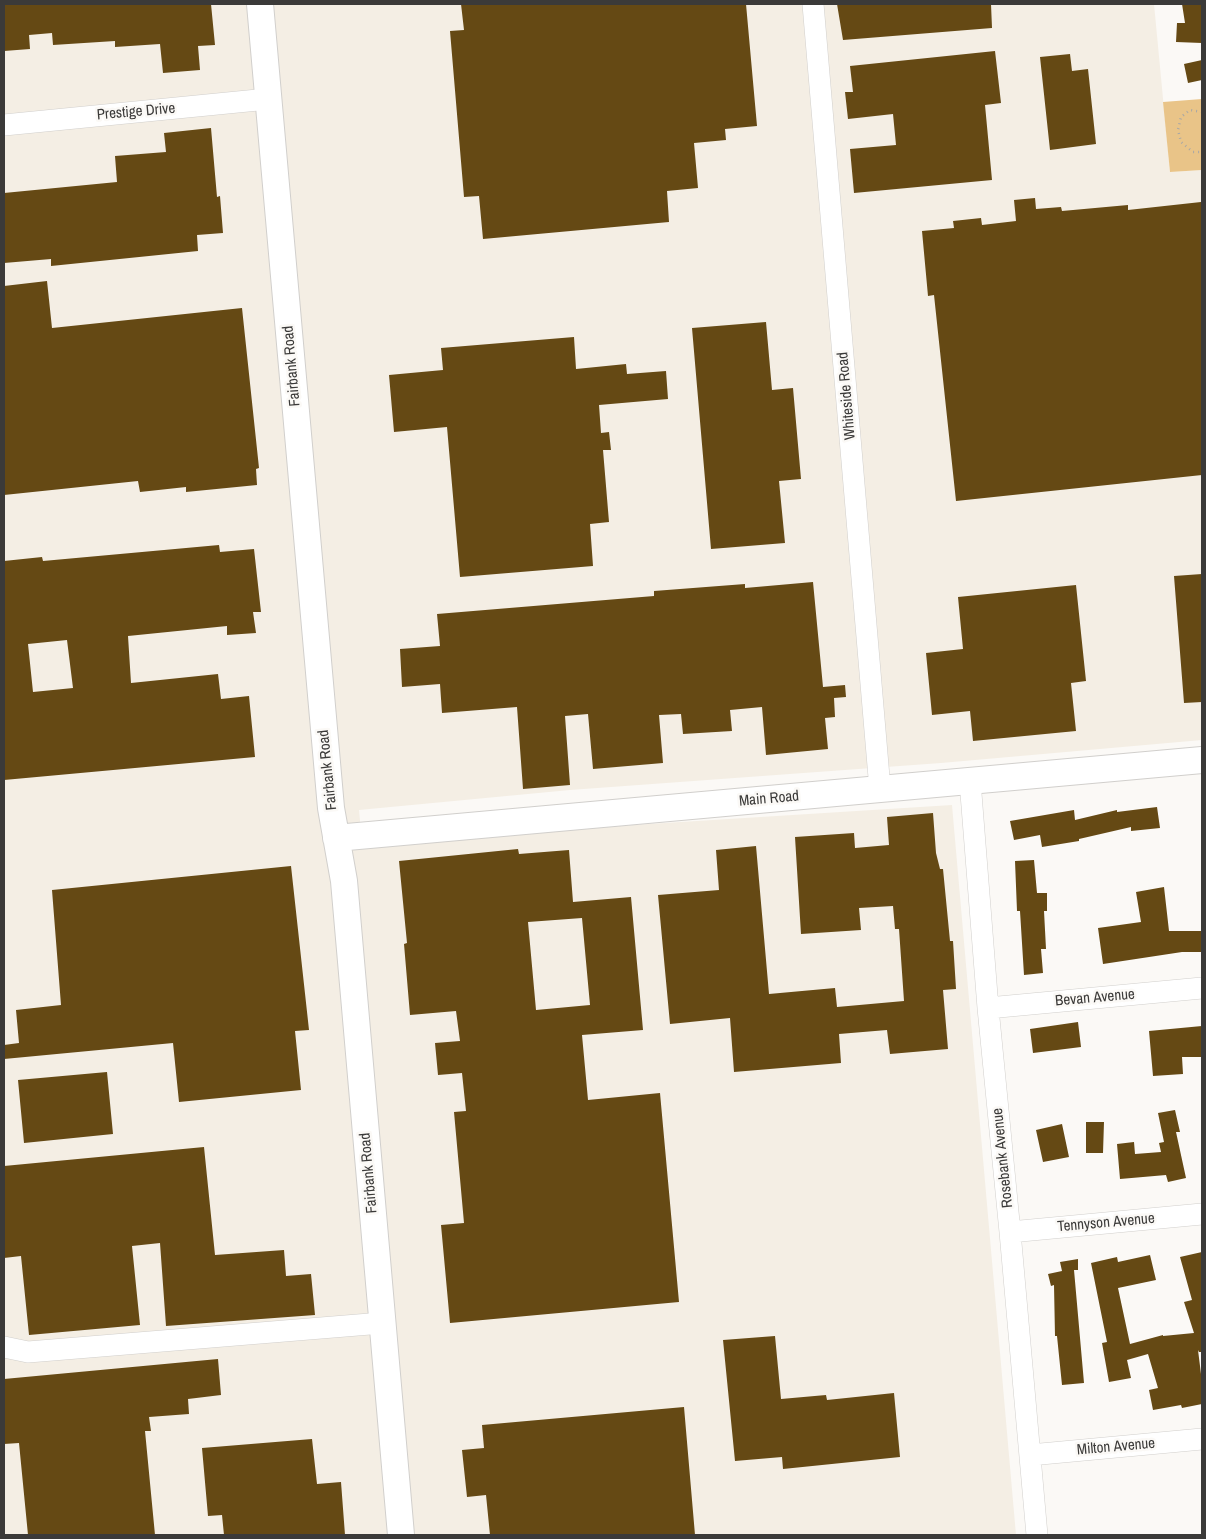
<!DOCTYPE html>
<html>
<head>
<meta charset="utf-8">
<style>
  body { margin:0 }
  #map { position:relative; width:1206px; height:1539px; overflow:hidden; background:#fbf9f6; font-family:"Archivo Narrow",sans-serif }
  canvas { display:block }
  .frame { position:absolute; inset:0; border:5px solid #3b3a39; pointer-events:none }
</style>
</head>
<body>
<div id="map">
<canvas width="1206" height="1539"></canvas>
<div class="frame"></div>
</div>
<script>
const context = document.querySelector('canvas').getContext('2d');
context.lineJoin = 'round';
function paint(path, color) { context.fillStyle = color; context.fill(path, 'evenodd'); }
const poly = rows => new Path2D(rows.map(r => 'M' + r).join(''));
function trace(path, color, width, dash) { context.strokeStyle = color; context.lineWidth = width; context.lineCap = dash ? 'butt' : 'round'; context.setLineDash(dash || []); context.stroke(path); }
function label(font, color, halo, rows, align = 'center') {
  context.font = font + ' "Archivo Narrow",sans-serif'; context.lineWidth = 5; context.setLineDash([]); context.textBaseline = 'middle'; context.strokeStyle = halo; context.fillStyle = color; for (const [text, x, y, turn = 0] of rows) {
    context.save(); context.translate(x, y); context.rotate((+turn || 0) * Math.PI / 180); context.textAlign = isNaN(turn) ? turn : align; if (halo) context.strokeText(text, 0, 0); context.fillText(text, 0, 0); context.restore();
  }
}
paint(poly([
  [4,4,1154,4,1170,172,1202,170,1202,740,941,763,570,790,359,810,362,842,952,805,1016,1535,4,1535]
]), '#f4eee4');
paint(poly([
  [1202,99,1202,170,1170,172,1163,102]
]), '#e9c488');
paint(poly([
  [4,4,211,4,215,45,198,46,200,70,163,73,160,44,115,47,115,41,53,45,52,33,29,35,30,49,4,51],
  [461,4,746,4,757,126,725,129,726,140,694,143,698,188,667,191,669,222,483,239,479,196,464,197,450,31,464,30],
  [837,4,991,4,992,28,843,40],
  [1182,4,1202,4,1202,43,1176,42,1177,23,1185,23],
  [995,51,1001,103,985,105,992,180,854,193,850,149,896,145,893,114,848,119,845,92,853,92,850,66],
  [1070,54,1072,71,1088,69,1096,144,1050,150,1040,57],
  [1202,60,1202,80,1188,83,1184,64],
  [211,128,217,197,220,196,223,233,197,235,198,251,51,266,51,259,4,263,4,193,117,182,115,156,166,152,164,133],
  [1035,198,1036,209,1061,207,1062,211,1128,205,1128,210,1201,202,1202,475,956,501,934,295,928,296,922,231,954,228,953,221,981,218,982,225,1016,221,1014,200],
  [47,281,52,328,242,308,259,468,256,469,257,485,186,492,186,487,140,492,138,481,4,495,4,286],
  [766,322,772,390,793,388,801,479,779,481,785,543,711,549,692,328],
  [574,337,576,369,626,364,627,374,666,371,668,399,599,405,601,433,609,432,611,450,603,450,609,522,590,524,593,566,460,577,447,427,394,432,389,375,443,370,441,348],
  [219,545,220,552,254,549,261,612,253,612,256,633,227,635,227,626,128,636,131,683,218,674,221,699,249,696,255,757,4,780,4,561,42,557,43,561],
  [67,640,73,688,33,692,28,644],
  [1202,574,1202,702,1184,703,1174,576],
  [813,582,823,687,845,685,846,697,834,698,835,717,825,718,828,749,766,755,762,707,730,710,732,731,683,734,681,714,659,715,663,763,593,769,588,714,565,716,570,785,523,789,517,707,442,713,440,684,402,687,400,649,440,646,437,614,654,596,654,591,745,584,745,588],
  [1076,585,1086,681,1071,683,1076,731,973,741,970,711,932,715,926,653,963,649,958,597],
  [1157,807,1160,828,1131,831,1131,827,1079,839,1079,841,1042,847,1040,835,1014,840,1010,821,1074,810,1075,820,1117,810,1117,812],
  [933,813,936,853,940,869,943,869,950,941,953,941,956,989,943,990,948,1049,890,1054,887,1030,839,1034,841,1063,734,1072,730,1018,670,1024,658,895,719,890,716,850,756,846,769,994,835,988,837,1007,904,1001,899,929,895,929,893,906,859,908,861,930,801,934,795,837,854,833,855,848,889,845,887,817],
  [518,849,519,854,569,850,573,902,631,897,643,1030,582,1035,588,1100,660,1093,679,1302,450,1323,441,1225,464,1223,454,1112,466,1111,462,1073,438,1075,435,1043,460,1041,456,1011,410,1015,404,944,407,943,399,861],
  [582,918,590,1005,536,1010,528,922],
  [1034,860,1037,893,1047,893,1047,911,1044,911,1046,949,1041,949,1043,973,1024,975,1020,911,1017,911,1015,861],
  [291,866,309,1030,295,1031,301,1090,179,1102,173,1043,4,1059,4,1045,19,1043,16,1010,61,1005,52,890],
  [1164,887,1169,931,1202,931,1202,952,1182,952,1103,964,1098,928,1141,922,1136,892],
  [1078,1022,1081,1047,1033,1053,1030,1029],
  [1202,1026,1202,1057,1182,1057,1183,1074,1153,1076,1149,1031],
  [107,1072,113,1134,24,1143,18,1080],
  [1175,1110,1180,1132,1176,1132,1186,1178,1168,1182,1166,1175,1120,1179,1117,1144,1134,1142,1135,1154,1161,1152,1159,1143,1164,1142,1158,1113],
  [1086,1122,1104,1122,1103,1153,1086,1153],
  [1062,1124,1069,1157,1043,1162,1036,1130],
  [204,1147,215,1255,284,1250,286,1276,311,1274,315,1315,166,1326,160,1243,132,1246,140,1325,29,1335,21,1256,4,1258,4,1166],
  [1202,1252,1202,1352,1199,1352,1198,1350,1202,1382,1202,1404,1182,1408,1181,1405,1153,1410,1149,1390,1158,1388,1148,1354,1127,1360,1131,1378,1109,1382,1102,1343,1107,1342,1091,1263,1117,1257,1118,1262,1150,1255,1156,1280,1118,1288,1130,1344,1163,1335,1163,1336,1194,1333,1184,1302,1192,1300,1180,1257],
  [1078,1259,1078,1270,1074,1270,1084,1383,1062,1385,1057,1336,1055,1336,1054,1285,1051,1286,1048,1274,1062,1271,1060,1262],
  [775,1336,781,1399,826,1395,827,1400,894,1393,900,1457,783,1469,782,1457,735,1461,723,1340],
  [218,1359,221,1395,188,1399,189,1414,149,1417,151,1431,145,1431,155,1535,28,1535,19,1443,4,1444,4,1379],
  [684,1407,695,1535,490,1535,486,1495,467,1497,462,1450,484,1448,482,1425],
  [312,1439,317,1484,341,1482,345,1535,224,1535,222,1515,208,1516,202,1448]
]), '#654914');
const minor = poly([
  [813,4,880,789],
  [4,125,268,99],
  [970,781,988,1008,1010,1232,1037,1535],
  [988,1008,1202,988],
  [1010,1232,1202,1214],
  [4,1347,28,1352,382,1323],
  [1030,1455,1202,1439]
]);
const major = poly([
  [260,4,331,808,344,881,401,1535],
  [336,838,1202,760]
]);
trace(minor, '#d1cfcc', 22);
trace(major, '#d1cfcc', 28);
trace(poly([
  [1202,112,1190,110,1181,117,1178,130,1181,142,1193,152,1202,152]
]), '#a9a7a5', 2.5, [1, 4]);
trace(minor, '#fff', 21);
trace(major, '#fff', 26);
label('15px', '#3b3a39', '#fbf9f6', [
  ["Prestige Drive",136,112,-5],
  ["Fairbank Road",292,366,-95],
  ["Whiteside Road",847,396,-95],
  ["Fairbank Road",328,770,-96],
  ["Main Road",769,799,-5],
  ["Bevan Avenue",1095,998,-5],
  ["Rosebank Avenue",1003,1158,-96],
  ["Fairbank Road",369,1173,-95],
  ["Tennyson Avenue",1106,1223,-5],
  ["Milton Avenue",1116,1447,-5]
]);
</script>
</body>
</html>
